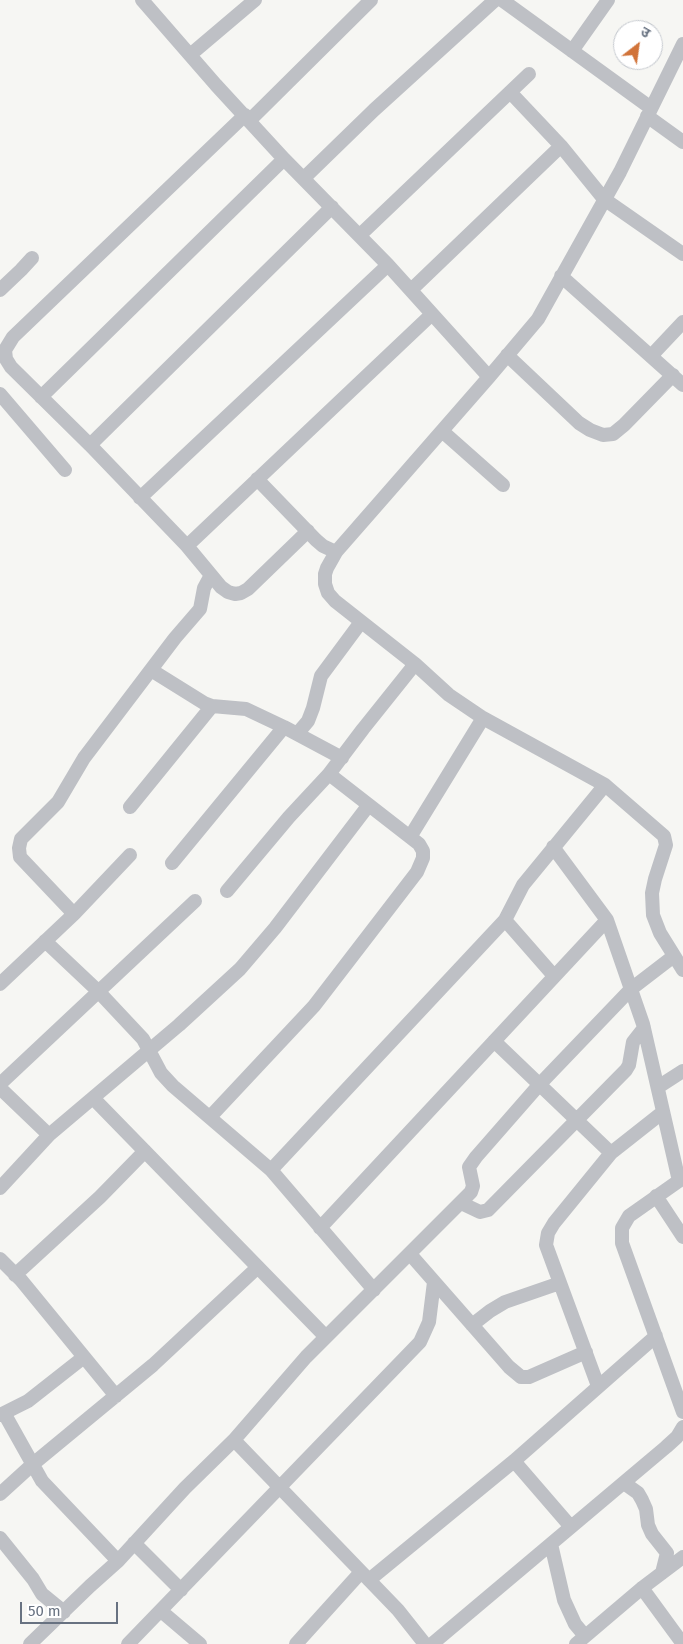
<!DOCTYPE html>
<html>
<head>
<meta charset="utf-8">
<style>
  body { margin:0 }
  #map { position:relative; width:683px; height:1644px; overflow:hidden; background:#f6f6f3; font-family:"Fira Sans","Noto Sans Devanagari",sans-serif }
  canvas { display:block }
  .north { position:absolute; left:613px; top:20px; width:50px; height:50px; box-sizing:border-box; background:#fff; border:1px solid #c3c7cd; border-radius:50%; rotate:30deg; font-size:14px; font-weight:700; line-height:20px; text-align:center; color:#687281 }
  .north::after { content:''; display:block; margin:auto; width:18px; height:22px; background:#d17339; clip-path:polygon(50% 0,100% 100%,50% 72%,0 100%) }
  .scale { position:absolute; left:20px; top:1602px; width:98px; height:22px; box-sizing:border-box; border:2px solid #687281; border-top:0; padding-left:6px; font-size:15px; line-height:18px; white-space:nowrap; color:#687281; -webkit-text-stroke:4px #fff; paint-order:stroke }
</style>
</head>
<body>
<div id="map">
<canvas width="683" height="1644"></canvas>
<div class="north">उ</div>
<div class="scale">50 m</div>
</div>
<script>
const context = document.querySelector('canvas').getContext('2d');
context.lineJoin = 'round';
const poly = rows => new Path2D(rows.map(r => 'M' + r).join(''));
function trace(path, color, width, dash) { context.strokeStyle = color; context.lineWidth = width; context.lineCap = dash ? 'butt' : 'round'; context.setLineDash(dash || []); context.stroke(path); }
trace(poly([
  [142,0,216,85,284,159,388,265,489,377],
  [502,0,651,108],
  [683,44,620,172,538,319,489,377,336,552,327,568,325,574,325,584,328,593,335,601,415,664,449,695,483,718,605,785,664,836,666,845,655,879,652,893,653,915,660,933,683,970],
  [572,51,608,0],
  [190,55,255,0],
  [510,92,561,146,604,199,683,254],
  [245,115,13,337,5,350,6,359,11,367,90,445,187,546,221,587,228,592,235,594,241,593,248,589,308,531],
  [647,116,683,142],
  [250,120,371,0],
  [304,178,374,110,495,0],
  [360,235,529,74],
  [561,276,683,385],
  [0,290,21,270,32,258],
  [411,290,561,146],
  [507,355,579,423,590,430,603,435,613,434,624,425,673,375],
  [651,356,683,322],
  [0,394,65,470],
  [41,397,284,159],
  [442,431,503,485],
  [90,445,332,207],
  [257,479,316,540,323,546,336,552],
  [140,498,388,265],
  [187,546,432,314],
  [151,670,204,703,212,706,246,709,284,727,342,758],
  [297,734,308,721,313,708,321,676,361,622],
  [130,807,212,706],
  [410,837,483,718],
  [553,847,607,920,643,1024,679,1181],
  [172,863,284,727],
  [227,891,289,817,329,774,363,729,415,664],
  [74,914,20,857,19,848,21,839,58,802,84,758,175,638,200,609,204,588,211,575],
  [505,920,554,976],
  [45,941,98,991,143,1039,161,1073,173,1086,271,1170],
  [0,984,74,914,130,855],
  [494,1041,611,1153],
  [0,1084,195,901],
  [658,1087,683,1071],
  [0,1088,49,1135],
  [93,1098,326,1337],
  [210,1117,314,1006,417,872,423,858,423,851,419,844,329,774],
  [683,1178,629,1216,622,1228,622,1243,683,1412],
  [0,1188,49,1135,179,1025,240,969,275,928,368,806],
  [656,1196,683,1237],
  [461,1203,480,1212,488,1210,626,1070,629,1065,633,1042,644,1028],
  [320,1228,607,920],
  [410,1254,509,1367,521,1377,529,1377,586,1352],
  [0,1259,21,1280,116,1396],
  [15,1275,100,1197,145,1151],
  [374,1290,271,1170,505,920,523,885,605,785],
  [472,1325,490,1311,505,1302,560,1283],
  [598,1386,546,1245,548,1233,554,1223,611,1153,663,1112],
  [4,1413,42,1481,118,1561],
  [0,1415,28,1401,84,1357],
  [234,1440,398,1610,425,1644],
  [514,1461,571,1527],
  [624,1483,638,1493,642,1500,646,1509,648,1525,652,1534,667,1553,662,1573],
  [0,1494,33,1464,153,1365,258,1267],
  [0,1538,33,1579,42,1594,64,1612],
  [134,1543,181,1590],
  [551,1544,564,1600,575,1624,585,1636],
  [369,1580,514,1461,656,1336],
  [642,1588,683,1644],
  [161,1611,200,1644],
  [30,1644,90,1586,118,1561,185,1488,234,1440,306,1357,471,1192,473,1186,469,1167,476,1157,539,1085,631,989,674,956],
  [128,1644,420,1342,429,1322,434,1282],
  [296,1644,361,1572],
  [432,1644,666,1447,677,1437,683,1427],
  [576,1644,642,1588,683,1557]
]), '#bec0c5', 14);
</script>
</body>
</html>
